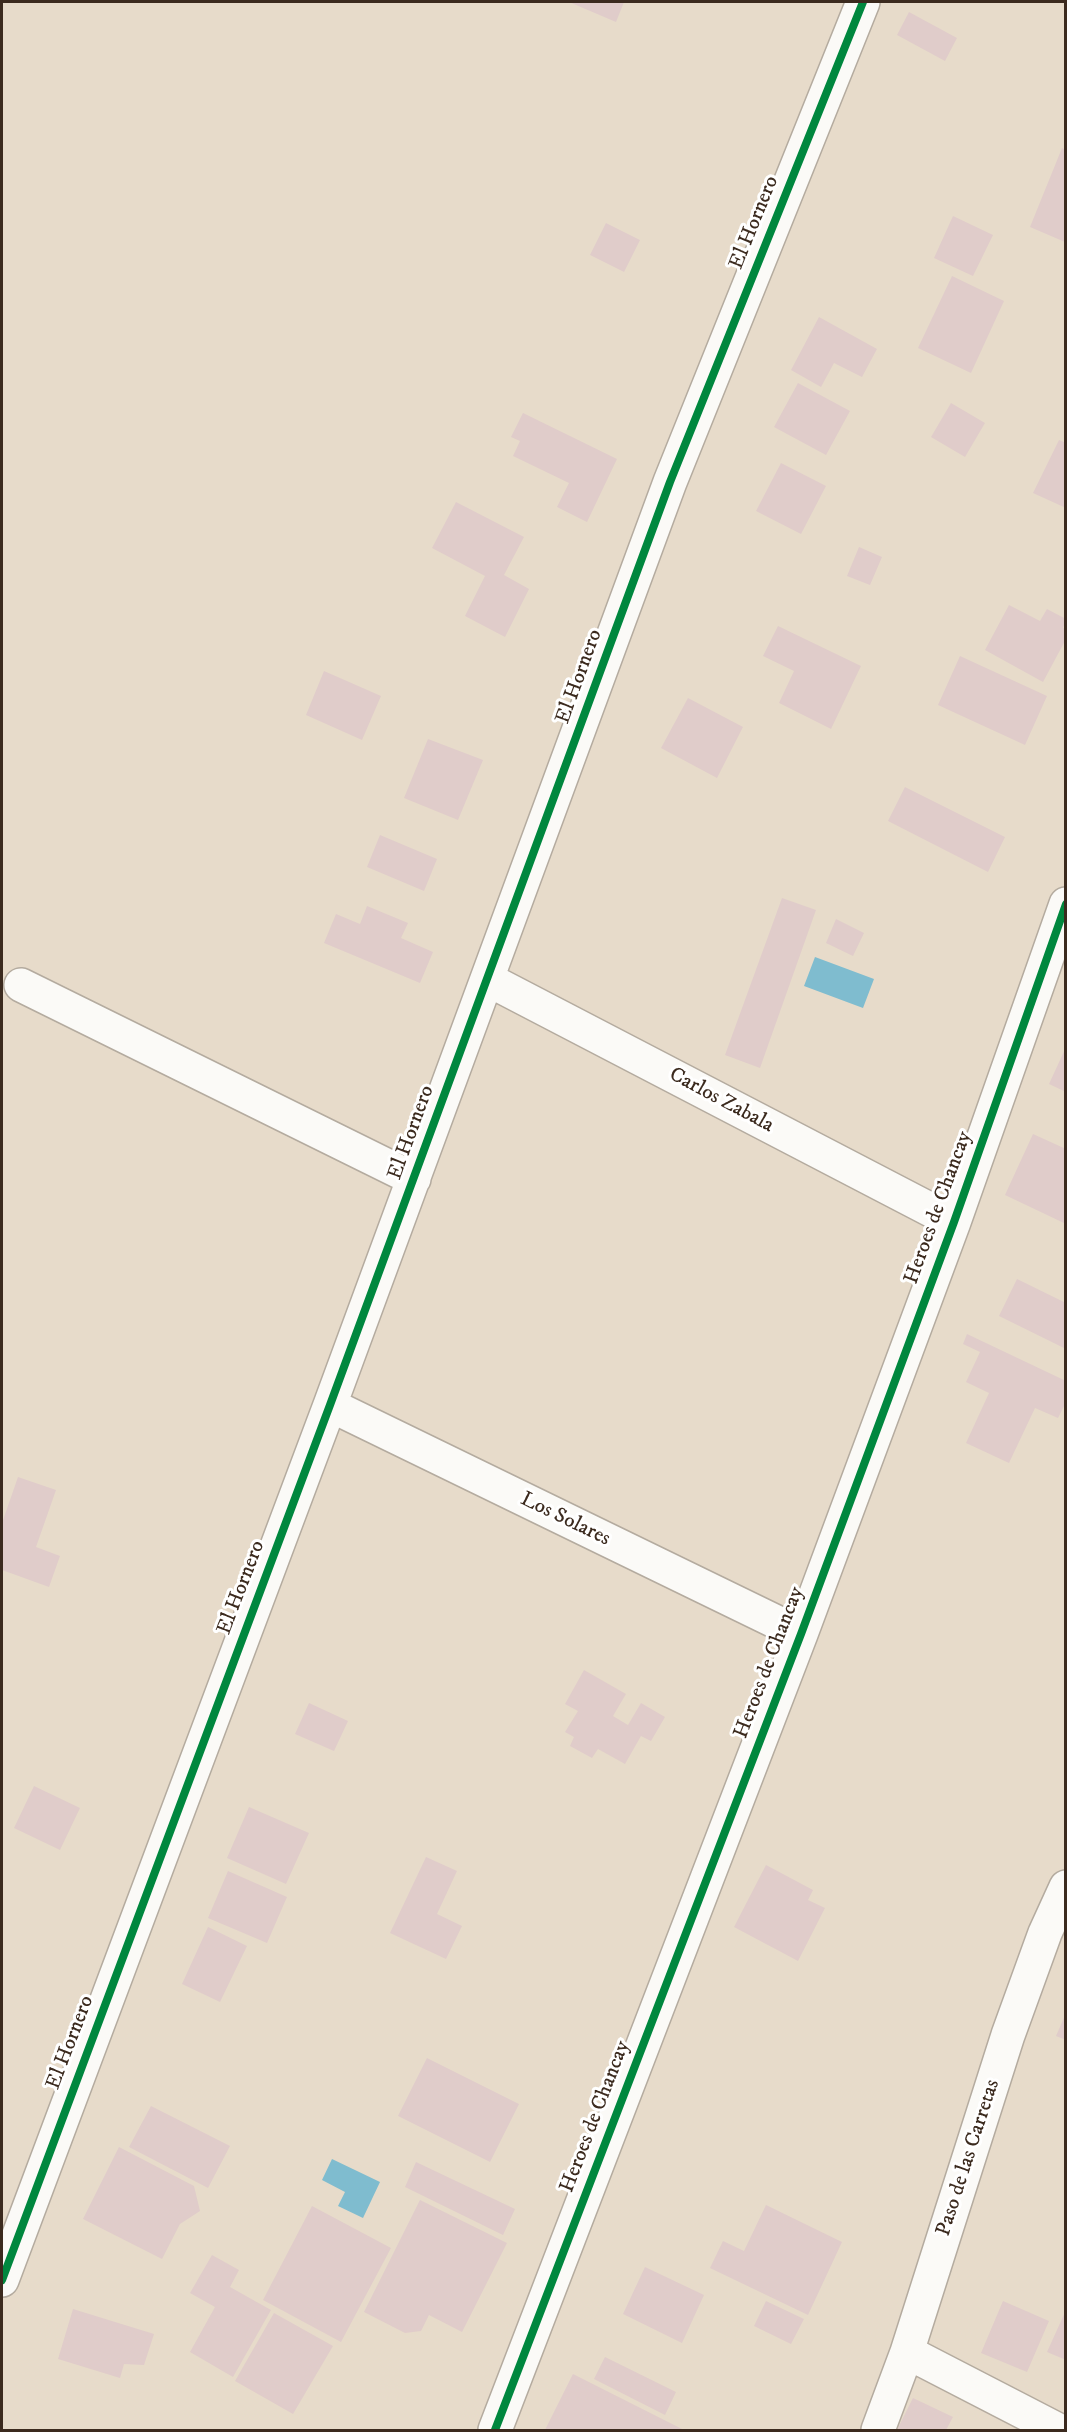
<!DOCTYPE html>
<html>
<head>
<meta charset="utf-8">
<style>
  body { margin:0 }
  #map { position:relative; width:1067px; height:2432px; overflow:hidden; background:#e7dbca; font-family:"IM FELL DW Pica",serif }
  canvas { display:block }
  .frame { position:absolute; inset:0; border:3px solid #3b2a1e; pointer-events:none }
</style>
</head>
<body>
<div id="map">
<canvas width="1067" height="2432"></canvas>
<div class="frame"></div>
</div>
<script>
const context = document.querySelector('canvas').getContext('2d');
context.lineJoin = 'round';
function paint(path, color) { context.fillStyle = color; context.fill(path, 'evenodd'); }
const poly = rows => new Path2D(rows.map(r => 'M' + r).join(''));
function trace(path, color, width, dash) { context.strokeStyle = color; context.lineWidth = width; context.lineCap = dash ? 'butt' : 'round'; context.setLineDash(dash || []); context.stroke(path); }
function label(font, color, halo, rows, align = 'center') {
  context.font = font + ' "IM FELL DW Pica",serif'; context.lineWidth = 6; context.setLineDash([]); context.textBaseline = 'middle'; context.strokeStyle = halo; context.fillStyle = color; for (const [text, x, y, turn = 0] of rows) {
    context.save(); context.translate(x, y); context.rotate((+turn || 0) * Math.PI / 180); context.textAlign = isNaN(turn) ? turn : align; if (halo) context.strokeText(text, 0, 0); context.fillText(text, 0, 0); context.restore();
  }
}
paint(poly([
  [815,957,874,979,863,1008,804,986],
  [332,2159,380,2182,363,2218,338,2206,345,2192,322,2180]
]), '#7fbccf');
paint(poly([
  [569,2,624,2,616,22],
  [909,12,957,38,945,61,897,35],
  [1062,148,1066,150,1065,242,1030,227],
  [953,216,993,235,973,276,934,258],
  [606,223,640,240,624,272,590,255],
  [952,276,1004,301,971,373,918,348],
  [819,317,877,349,862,377,834,363,821,387,791,370],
  [798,383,850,411,826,455,774,427],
  [951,403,985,423,965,457,931,437],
  [523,413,617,459,587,522,557,507,569,483,513,456,520,441,511,437],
  [1059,440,1066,443,1066,508,1033,493],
  [781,463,826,486,801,534,756,511],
  [456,502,524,537,504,575,529,589,505,637,465,616,485,576,432,548],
  [859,547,882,557,870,585,847,576],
  [1009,605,1040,621,1047,609,1066,619,1063,628,1066,629,1066,639,1043,682,985,650],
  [778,626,861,666,831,729,779,703,794,671,763,656],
  [960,656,1047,696,1025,745,938,705],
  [324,671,381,696,362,740,306,715],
  [688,698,743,727,717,778,661,748],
  [428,739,483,760,458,820,404,798],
  [905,787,1005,837,988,872,888,821],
  [380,835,437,859,424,891,367,867],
  [782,898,816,910,760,1068,725,1055],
  [367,906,408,923,401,938,433,952,420,983,324,943,336,914,360,924],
  [836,919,864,933,853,956,826,943],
  [1066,1047,1066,1092,1049,1084],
  [1033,1134,1066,1149,1066,1224,1005,1195],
  [1017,1279,1066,1303,1066,1349,999,1316],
  [967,1334,1066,1381,1066,1402,1058,1418,1035,1408,1009,1463,966,1443,989,1393,966,1382,980,1352,963,1344],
  [18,1477,56,1490,36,1547,60,1556,49,1587,2,1570,2,1523],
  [584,1670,626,1694,613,1716,628,1725,641,1703,665,1717,651,1741,641,1736,625,1764,598,1749,592,1758,570,1746,574,1737,565,1732,578,1711,565,1704],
  [309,1703,348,1721,334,1751,295,1734],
  [34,1786,80,1808,60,1850,14,1828],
  [249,1807,309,1833,286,1884,227,1858],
  [426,1857,457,1871,437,1914,462,1926,446,1959,390,1933],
  [766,1865,813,1890,808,1900,825,1908,798,1961,734,1927],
  [228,1871,287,1897,267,1943,208,1918],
  [208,1927,247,1946,220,2002,182,1984],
  [1066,2013,1066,2040,1056,2036],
  [427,2058,519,2104,490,2162,398,2116],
  [151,2106,230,2146,208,2188,129,2147],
  [119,2147,194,2186,200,2211,180,2224,162,2259,83,2219],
  [416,2162,515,2209,503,2235,405,2187],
  [420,2200,507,2243,462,2332,429,2315,421,2331,405,2333,364,2312],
  [766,2205,842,2242,808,2315,710,2268,723,2241,744,2251],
  [312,2206,391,2248,341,2342,263,2300],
  [212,2255,239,2270,230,2287,271,2310,233,2377,190,2352,215,2307,190,2293],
  [645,2267,704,2295,682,2343,623,2314],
  [766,2301,804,2319,791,2344,754,2326],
  [1003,2301,1049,2321,1027,2372,981,2353],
  [73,2309,154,2334,144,2365,124,2364,120,2378,58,2359],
  [1066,2310,1066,2360,1047,2352],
  [274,2313,333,2346,293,2414,235,2381],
  [605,2357,676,2392,665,2415,594,2379],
  [573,2374,684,2430,545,2430],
  [913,2398,953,2417,946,2430,897,2430]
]), '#e0ccca');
const minor = poly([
  [487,979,954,1222],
  [21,985,414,1179],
  [330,1405,801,1634],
  [2,2280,330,1405,670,482,863,2],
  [907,2352,1058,2430],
  [495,2430,801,1634,954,1222,1066,904],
  [878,2430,907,2352,1008,2035,1045,1933,1066,1887]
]);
trace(minor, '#b4ab9f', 36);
trace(minor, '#fbfaf7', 33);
trace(poly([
  [2,2280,330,1405,670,482,863,2],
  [495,2430,801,1634,954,1222,1066,904]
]), '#00873e', 8);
label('21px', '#3b2a1e', '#fff', [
  ["El Hornero",755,223,-68],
  ["El Hornero",580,677,-70],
  ["Carlos Zabala",721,1101,28],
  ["El Hornero",412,1133,-70],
  ["Heroes de Chancay",939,1208,-70],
  ["Los Solares",565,1520,26],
  ["El Hornero",242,1588,-69],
  ["Heroes de Chancay",770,1663,-69],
  ["El Hornero",71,2043,-69],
  ["Heroes de Chancay",596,2117,-69],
  ["Paso de las Carretas",969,2158,-72]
]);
</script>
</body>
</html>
